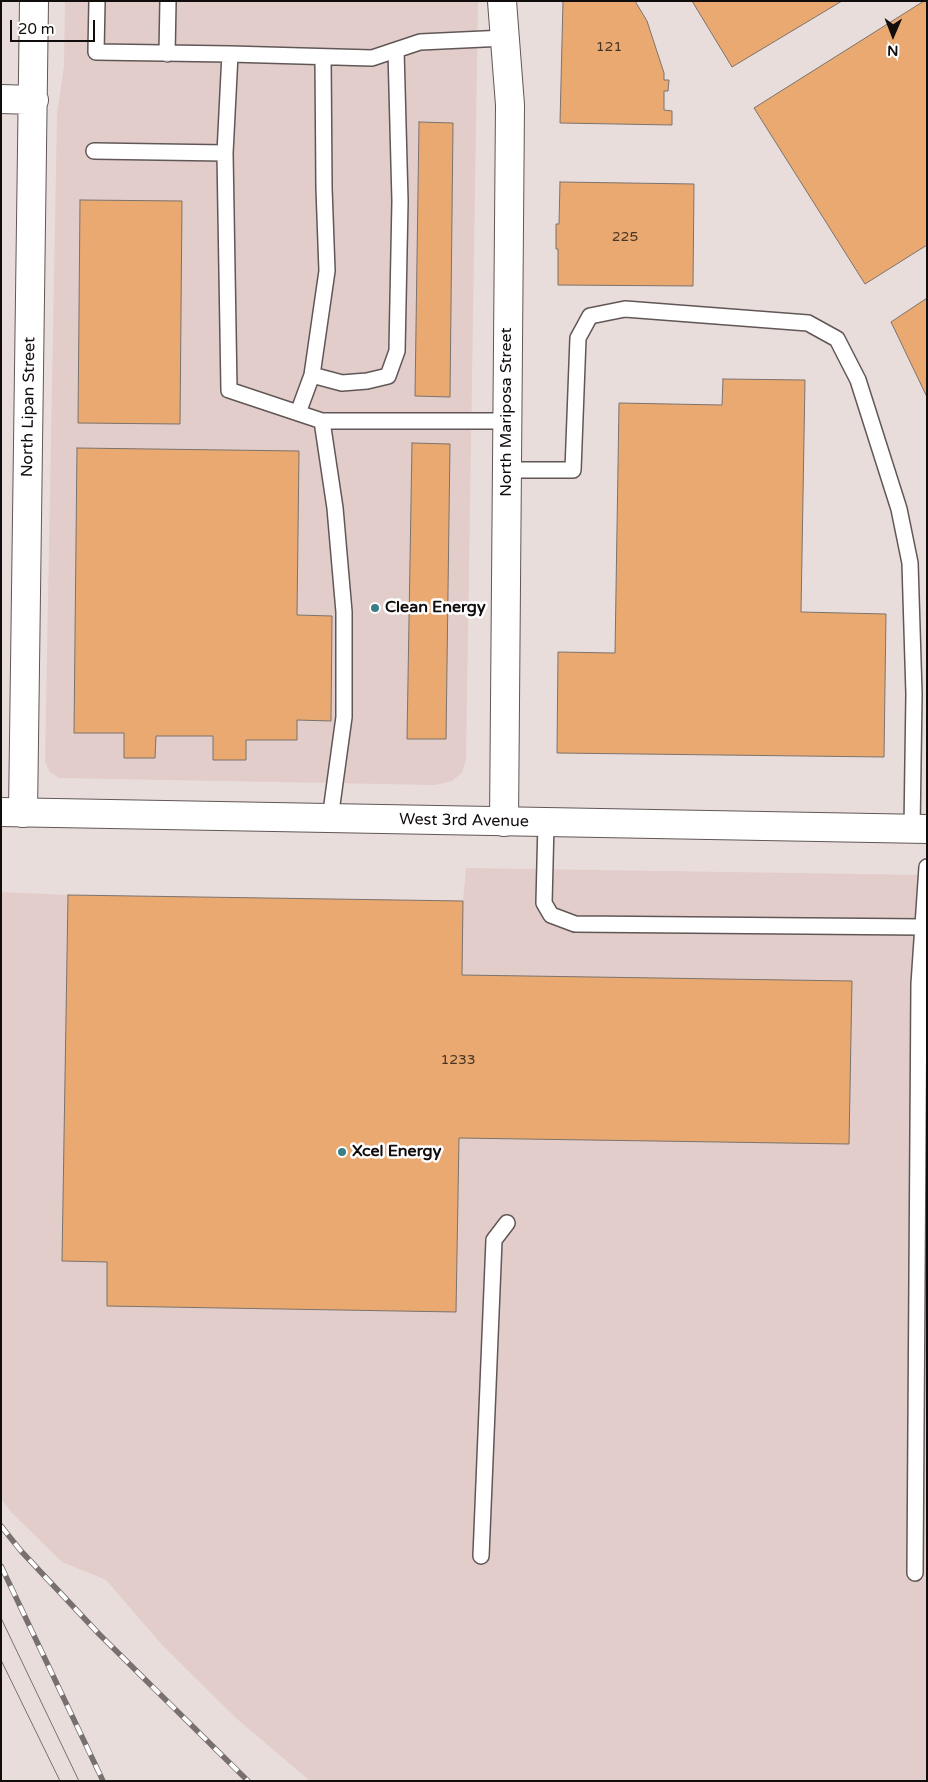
<!DOCTYPE html>
<html>
<head>
<meta charset="utf-8">
<style>
  body { margin:0 }
  #map { position:relative; width:928px; height:1782px; overflow:hidden; background:#e9dddb; font-family:"Varela Round",sans-serif }
  canvas { display:block }
  .frame { position:absolute; inset:0; border:2px solid #110d0c; pointer-events:none }
  .north { position:absolute; left:868px; top:10px; width:50px; height:50px; -webkit-text-stroke:4px #fff; paint-order:stroke; rotate:181deg; font-size:14px; font-weight:700; line-height:20px; text-align:center; color:#110d0c }
  .north::after { content:''; display:block; margin:auto; width:18px; height:22px; background:#110d0c; clip-path:polygon(50% 0,100% 100%,50% 72%,0 100%) }
  .scale { position:absolute; left:10px; top:20px; width:85px; height:22px; box-sizing:border-box; border:2px solid #110d0c; border-top:0; padding-left:6px; font-size:15px; line-height:18px; white-space:nowrap; color:#110d0c; -webkit-text-stroke:4px #fff; paint-order:stroke }
</style>
</head>
<body>
<div id="map">
<canvas width="928" height="1782"></canvas>
<div class="frame"></div>
<div class="north">N</div>
<div class="scale">20 m</div>
</div>
<script>
const context = document.querySelector('canvas').getContext('2d');
context.lineJoin = 'round';
function paint(path, color) { context.fillStyle = color; context.fill(path, 'evenodd'); }
const poly = rows => new Path2D(rows.map(r => 'M' + r).join(''));
function trace(path, color, width, dash) { context.strokeStyle = color; context.lineWidth = width; context.lineCap = dash ? 'butt' : 'round'; context.setLineDash(dash || []); context.stroke(path); }
function label(font, color, halo, rows, align = 'center') {
  context.font = font + ' "Varela Round",sans-serif'; context.lineWidth = 5; context.setLineDash([]); context.textBaseline = 'middle'; context.strokeStyle = halo; context.fillStyle = color; for (const [text, x, y, turn = 0] of rows) {
    context.save(); context.translate(x, y); context.rotate((+turn || 0) * Math.PI / 180); context.textAlign = isNaN(turn) ? turn : align; if (halo) context.strokeText(text, 0, 0); context.fillText(text, 0, 0); context.restore();
  }
}
paint(poly([
  [65,1,478,1,466,760,462,773,452,781,435,785,59,778,50,772,45,762,57,114,64,66],
  [466,868,927,875,927,1781,310,1781,236,1718,163,1646,106,1580,62,1562,10,1511,1,1498,1,892,68,895,463,901]
]), '#e2cdca');
const building = poly([
  [563,1,635,1,647,21,664,73,664,80,669,80,668,91,664,91,664,110,672,111,672,125,560,123,563,1],
  [692,1,842,1,732,67,692,1],
  [924,1,927,1,927,245,865,284,754,108,924,1],
  [419,122,453,123,450,397,415,396,419,122],
  [560,182,694,184,693,286,558,285,558,249,556,249,556,224,559,224,560,182],
  [80,200,182,201,180,424,78,423,80,200],
  [927,298,927,397,891,322,927,298],
  [723,379,805,380,801,612,886,614,884,757,557,753,558,652,615,653,619,403,722,405,723,379],
  [412,443,450,444,446,739,407,739,412,443],
  [77,448,299,451,297,615,332,616,331,721,297,720,297,740,246,740,246,760,213,760,213,736,156,736,155,758,124,758,124,733,74,733,77,448],
  [68,895,463,901,462,975,852,981,849,1144,459,1138,456,1312,107,1306,107,1262,62,1261,68,895]
]);
paint(building, '#e9a970');
trace(building, '#7b736d', 1);
const lane = poly([
  [97,1,96,52,230,54],
  [167,54,168,1],
  [94,151,225,153,230,54,372,58,420,42,505,38],
  [225,153,229,390,322,421,507,421],
  [312,375,342,383,367,381,388,376,397,351,400,201,396,50],
  [298,413,312,375,327,271,324,188,323,57],
  [322,421,335,508,344,612,344,717,330,819],
  [507,470,573,470,578,338,590,316,625,309,808,323,837,339,858,380,899,509,910,563,914,694,912,829],
  [546,823,544,903,551,915,575,924,922,927],
  [481,1556,494,1240,507,1223],
  [915,1573,919,984,927,867]
]);
const street = poly([
  [502,1,510,105,504,822],
  [1,99,34,100],
  [23,813,34,1]
]);
const secondary = poly([
  [1,812,927,829]
]);
trace(lane, '#615756', 18);
trace(street, '#615756', 30);
trace(secondary, '#615756', 30);
trace(lane, '#fff', 15);
trace(street, '#fff', 28);
trace(secondary, '#fff', 28);
trace(poly([
  [1,1618,79,1781],
  [1,1660,60,1781]
]), '#78706f', 1);
const rail = poly([
  [1,1526,21,1551,99,1634,248,1781],
  [1,1566,103,1781]
]);
trace(rail, '#78706f', 5.5);
trace(rail, '#fff', 4, [11]);
for (const [x, y, r, color] of [
  [375,608,5,"#388085"],
  [342,1152,5,"#388085"]
]) { const dot = new Path2D(); dot.arc(x, y, r, 0, 2 * Math.PI); context.fillStyle = color; context.fill(dot); trace(dot, '#fff', 2); }
label('14px', '#473425', null, [
  ["121",609,47],
  ["225",625,237],
  ["1233",458,1060]
]);
label('16px', '#110d0c', '#fff', [
  ["North Lipan Street",29,407,-89],
  ["North Mariposa Street",507,412,-90],
  ["West 3rd Avenue",464,821,1]
]);
label('bold 16px', '#110d0c', '#fff', [
  ["Clean Energy",385,608],
  ["Xcel Energy",352,1152]
], 'left');
</script>
</body>
</html>
